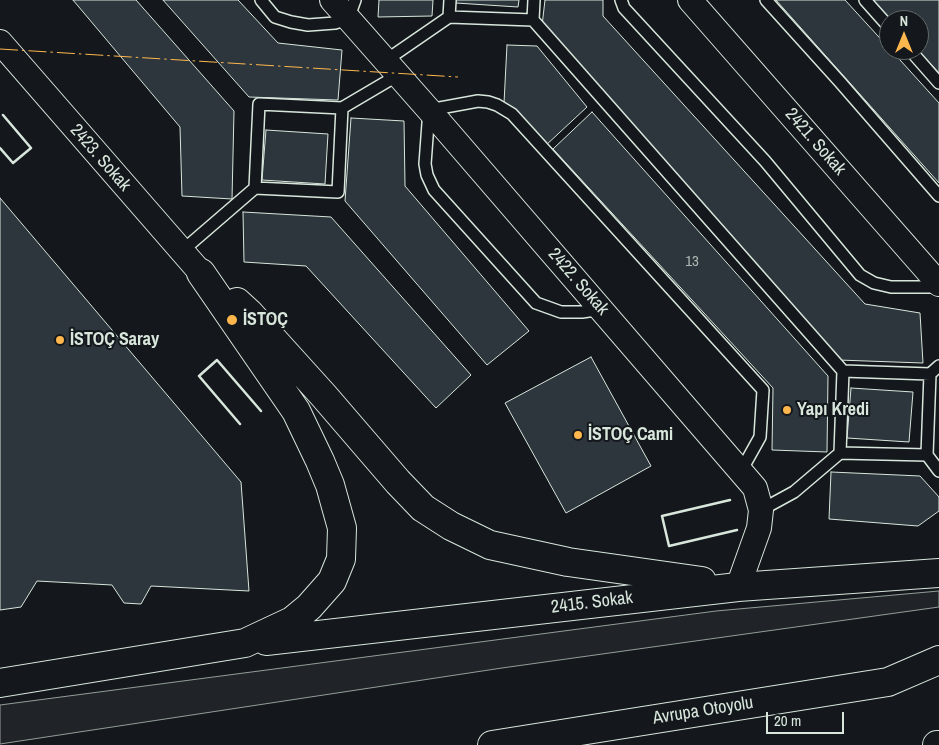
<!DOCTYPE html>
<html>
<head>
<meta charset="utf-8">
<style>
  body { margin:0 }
  #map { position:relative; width:939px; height:745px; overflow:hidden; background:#14181c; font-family:"Archivo Narrow",sans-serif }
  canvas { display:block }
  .north { position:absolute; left:879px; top:10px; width:50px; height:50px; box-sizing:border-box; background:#14181c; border:1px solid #626a69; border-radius:50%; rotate:0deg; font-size:14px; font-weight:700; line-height:20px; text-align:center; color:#d8e6dc }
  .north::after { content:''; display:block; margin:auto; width:18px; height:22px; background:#ffb74d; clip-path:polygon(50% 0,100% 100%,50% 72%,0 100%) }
  .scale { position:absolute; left:766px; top:712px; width:78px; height:22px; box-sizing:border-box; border:2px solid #d8e6dc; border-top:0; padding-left:6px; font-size:15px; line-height:18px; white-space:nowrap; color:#d8e6dc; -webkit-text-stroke:4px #14181c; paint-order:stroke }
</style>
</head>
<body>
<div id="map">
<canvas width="939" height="745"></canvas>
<div class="north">N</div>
<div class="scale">20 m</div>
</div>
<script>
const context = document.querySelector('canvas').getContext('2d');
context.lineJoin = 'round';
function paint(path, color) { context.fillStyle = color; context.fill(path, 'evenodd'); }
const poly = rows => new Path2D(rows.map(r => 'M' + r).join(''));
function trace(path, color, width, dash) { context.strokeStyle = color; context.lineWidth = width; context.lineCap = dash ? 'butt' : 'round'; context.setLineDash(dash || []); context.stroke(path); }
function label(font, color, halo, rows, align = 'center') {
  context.font = font + ' "Archivo Narrow",sans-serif'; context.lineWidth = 4; context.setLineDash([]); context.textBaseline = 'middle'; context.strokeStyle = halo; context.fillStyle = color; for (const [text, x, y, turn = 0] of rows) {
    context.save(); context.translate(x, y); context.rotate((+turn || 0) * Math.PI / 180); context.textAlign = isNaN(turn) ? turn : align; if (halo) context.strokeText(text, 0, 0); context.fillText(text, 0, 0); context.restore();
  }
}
const green = poly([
  [939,591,939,607,502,668,0,744,0,705,716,611,939,591]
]);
paint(green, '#202428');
trace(green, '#939e99', 1);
const building = poly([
  [73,0,136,0,234,111,232,199,182,196,180,127,73,0],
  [163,0,238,0,278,43,342,50,338,100,249,97,163,0],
  [379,0,433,0,432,16,378,17,379,0],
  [456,0,519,0,518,7,456,3,456,0],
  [545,0,603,0,603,16,865,304,920,313,923,363,838,360,542,26,545,0],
  [776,0,845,0,889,48,889,50,891,50,939,103,939,183,776,0],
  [873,0,939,0,939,73,918,50,919,20,891,20,873,0],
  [507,45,537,46,587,107,544,147,504,103,507,45],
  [592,112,828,376,827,452,772,450,773,388,553,149,592,112],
  [351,118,404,121,405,186,529,331,487,365,345,201,351,118],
  [266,130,328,134,325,184,262,180,266,130],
  [0,198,241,482,249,591,151,586,141,604,124,603,112,585,37,581,21,607,0,610,0,198],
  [243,212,331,217,471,375,436,408,306,266,244,262,243,212],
  [591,357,651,466,566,513,505,403,591,357],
  [851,388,913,392,909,442,847,438,851,388],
  [831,472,920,476,939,497,939,511,918,526,829,519,831,472]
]);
paint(building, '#2c363c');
trace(building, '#d8e6dc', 1);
const lane = poly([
  [261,0,275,17,291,22,308,25,335,23,348,19,355,0],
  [450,0,449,17,533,20],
  [534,0,533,20,843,371],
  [621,0,624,8,765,161,860,275,874,283,891,287,939,287],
  [766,0,840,82,939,196],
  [865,0,889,27],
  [910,50,939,83],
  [385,61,449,17],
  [255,188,259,104,342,108,398,75],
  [182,251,255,188,338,192,342,108],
  [602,309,582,312,561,312,536,303,434,190,427,175,425,164,429,110,478,101,488,102,497,105,512,114,763,390,760,437,741,471],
  [840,453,843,371,930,374,939,366],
  [927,455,939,471],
  [761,510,794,492,840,453,927,455,930,374]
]);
const street = poly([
  [332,0,429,110,755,488,761,510,759,528,738,587],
  [690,0,939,284],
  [0,42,201,273]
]);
const secondary = poly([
  [237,302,249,313,324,396,398,482,423,508,451,526,490,545,568,562,702,581],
  [266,641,738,587,939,573],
  [0,683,245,643,292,621,309,607,332,581,341,559,342,528,330,485,320,461,296,411,201,273]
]);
const highway = poly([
  [492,745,888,682,939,660],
  [937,745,939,745]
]);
trace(lane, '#d8e6dc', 14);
trace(street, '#d8e6dc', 26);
trace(secondary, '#d8e6dc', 30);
trace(highway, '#d8e6dc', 30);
trace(lane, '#14181c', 11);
trace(street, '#14181c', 24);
trace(secondary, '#14181c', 28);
trace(highway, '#14181c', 28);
trace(poly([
  [0,148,13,163,31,148,3,115],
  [240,424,199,376,217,360,261,411],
  [730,500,662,516,669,546,737,530]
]), '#d8e6dc', 2.5);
trace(poly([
  [0,49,458,77]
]), '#ffb74d', 1, [18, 4, 2.5, 4]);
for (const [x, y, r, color] of [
  [232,320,6,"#ffb74d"],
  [60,340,5,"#ffb74d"],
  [787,410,5,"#ffb74d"],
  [578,435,5,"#ffb74d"]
]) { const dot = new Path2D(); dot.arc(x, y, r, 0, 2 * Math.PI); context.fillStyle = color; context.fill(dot); trace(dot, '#14181c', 2); }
label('15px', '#adbab4', null, [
  ["13",692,262]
]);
label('18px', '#d8e6dc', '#14181c', [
  ["2421. Sokak",815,142,49],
  ["2423. Sokak",100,158,49],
  ["2422. Sokak",578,282,49],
  ["2415. Sokak",592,603,-7],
  ["Avrupa Otoyolu",703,711,-9]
]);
label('bold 18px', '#d8e6dc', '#14181c', [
  ["İSTOÇ",243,320],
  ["İSTOÇ Saray",70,340],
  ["Yapı Kredi",797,410],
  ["İSTOÇ Cami",588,435]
], 'left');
</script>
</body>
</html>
